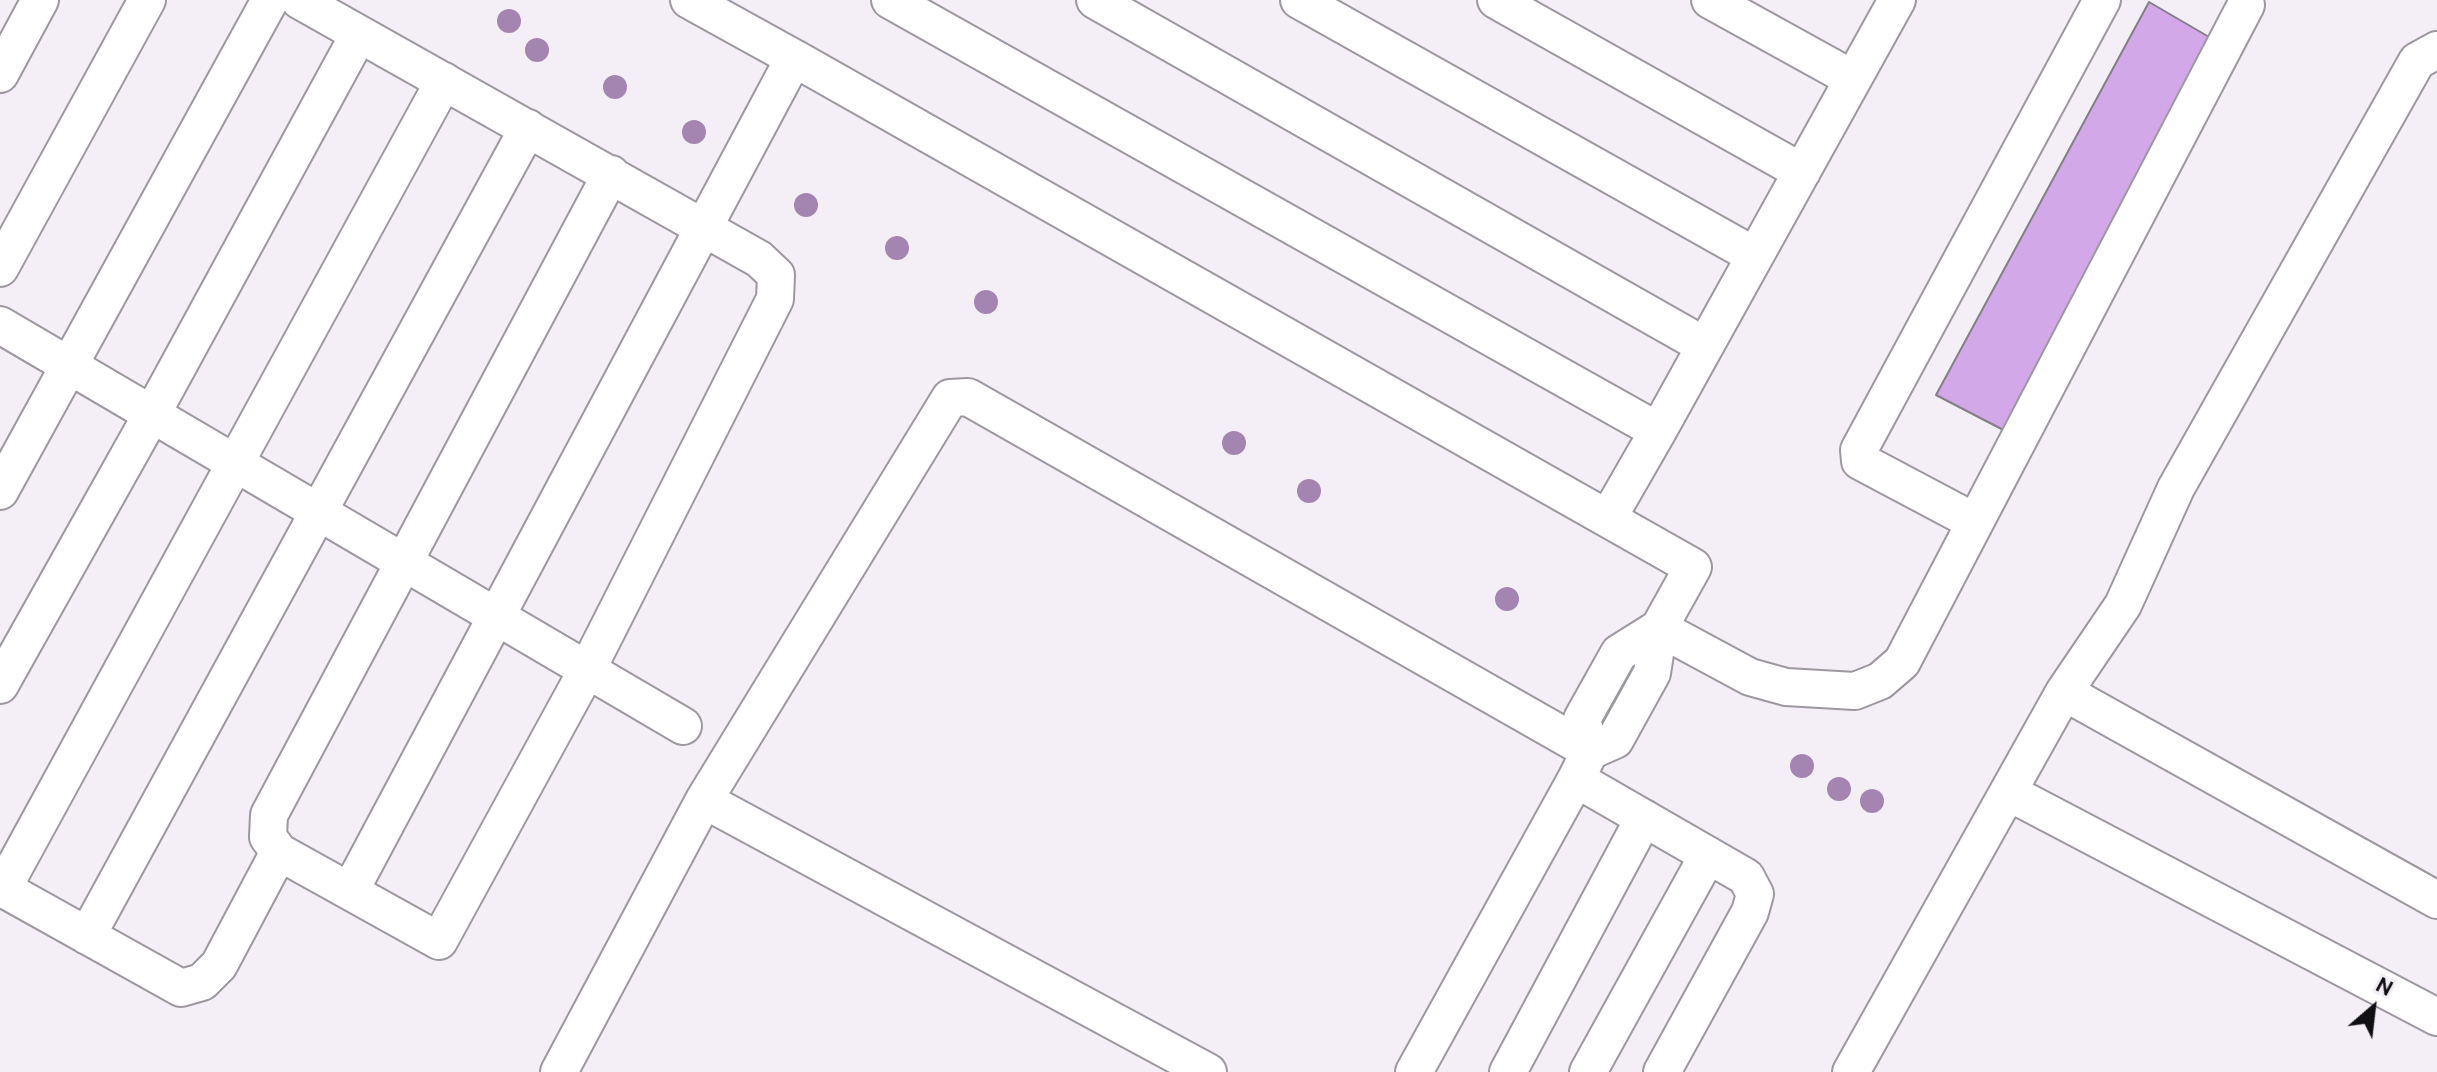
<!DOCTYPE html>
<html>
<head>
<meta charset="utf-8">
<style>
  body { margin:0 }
  #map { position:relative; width:2437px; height:1072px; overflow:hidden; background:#f4eff7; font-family:Cabin,sans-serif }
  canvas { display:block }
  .north { position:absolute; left:2333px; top:968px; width:80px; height:80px; -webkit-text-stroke:6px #f4eff7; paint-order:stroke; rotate:28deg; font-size:22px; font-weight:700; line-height:32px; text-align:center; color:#100f11 }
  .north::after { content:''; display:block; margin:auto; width:28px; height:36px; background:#100f11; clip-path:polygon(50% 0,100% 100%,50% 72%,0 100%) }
</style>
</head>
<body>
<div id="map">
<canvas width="2437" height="1072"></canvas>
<div class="north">N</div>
</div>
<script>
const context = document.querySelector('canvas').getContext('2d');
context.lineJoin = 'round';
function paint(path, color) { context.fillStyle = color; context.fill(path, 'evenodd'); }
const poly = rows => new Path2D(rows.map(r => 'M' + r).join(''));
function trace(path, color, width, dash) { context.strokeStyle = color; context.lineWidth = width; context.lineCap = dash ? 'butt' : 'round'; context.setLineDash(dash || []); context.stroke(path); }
const building = poly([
  [2149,2,2216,41,2013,435,1936,395,2149,2]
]);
paint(building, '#d3a8e9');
trace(building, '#847f87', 2);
const minor = poly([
  [890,0,1658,431,1608,518],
  [1095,0,1705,346],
  [1299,0,1755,256],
  [1496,0,1802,172],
  [1710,0,1853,79],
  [794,58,1693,567,1659,628,1750,677,1786,687,1855,691,1880,681,1902,662,2246,5],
  [0,74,40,0],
  [0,268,147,0],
  [0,325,683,726],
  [1658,431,1897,0],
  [0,491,270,0],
  [1975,522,1860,461,1859,450,2102,0],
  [1659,628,1652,673,1615,740,1590,751,1582,719,1619,653,1659,628],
  [0,685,152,414,359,34],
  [2064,692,2437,900],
  [2008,792,2064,692,2123,605,2176,488,2417,61,2437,50],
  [279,852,268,837,269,815,611,174],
  [0,887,181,988,202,982,219,965,279,852,439,941,587,670,775,299,776,275,759,259,299,0],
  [3,888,444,81],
  [350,891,794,58,689,0],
  [87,936,528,128],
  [559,1072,704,800],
  [1208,1072,704,800,950,398,968,397,1590,751,1576,779],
  [1414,1072,1576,779,1746,877,1755,894,1750,912,1662,1072],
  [1508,1072,1644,818],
  [1588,1072,1708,855],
  [1851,1072,2008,792,2437,1017]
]);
trace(minor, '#9d98a0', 40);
trace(minor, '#fff', 36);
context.fillStyle = '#a485b2';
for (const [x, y] of [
  [509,21],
  [537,50],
  [615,87],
  [694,132],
  [806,205],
  [897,248],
  [986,302],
  [1234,443],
  [1309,491],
  [1507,599],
  [1802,766],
  [1839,789],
  [1872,801]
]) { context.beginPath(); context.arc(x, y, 12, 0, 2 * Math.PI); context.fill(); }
</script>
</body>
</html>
